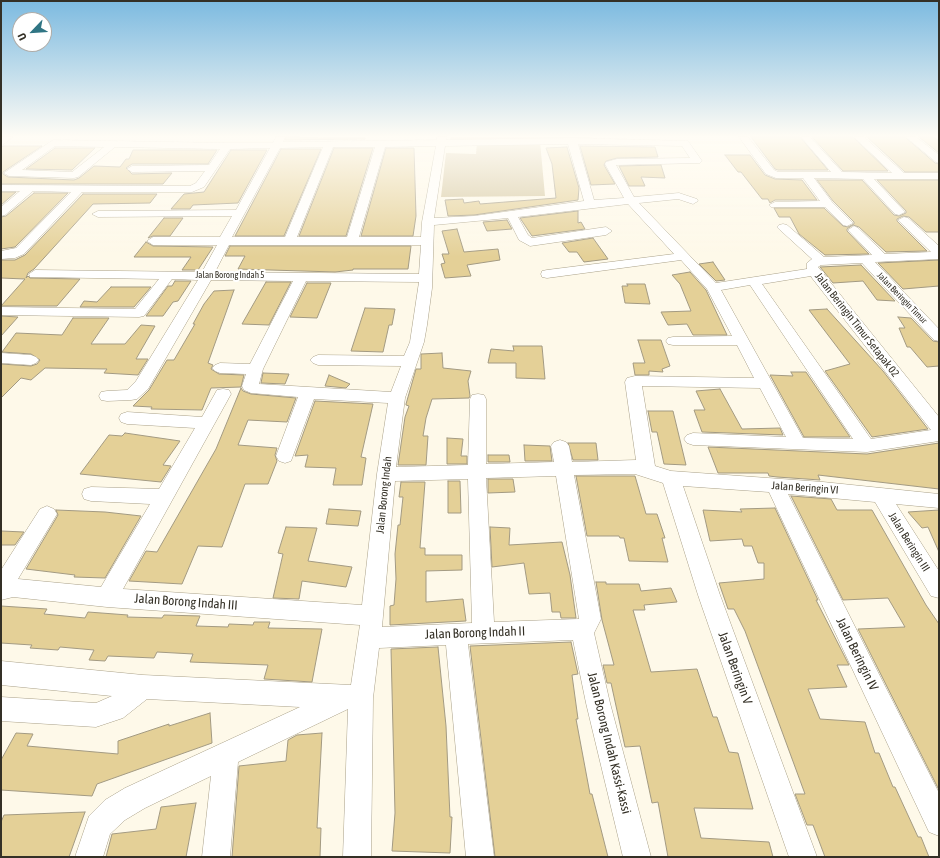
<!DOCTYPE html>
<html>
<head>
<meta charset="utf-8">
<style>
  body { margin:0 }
  #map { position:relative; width:940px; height:858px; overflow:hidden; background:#fef9e9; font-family:"Asap Condensed",sans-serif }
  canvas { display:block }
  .frame { position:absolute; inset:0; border:2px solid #343026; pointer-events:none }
  .north { position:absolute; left:12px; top:12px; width:40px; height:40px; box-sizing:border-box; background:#fff; border:1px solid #aeaca8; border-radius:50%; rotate:245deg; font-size:11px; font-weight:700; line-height:16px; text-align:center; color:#343026 }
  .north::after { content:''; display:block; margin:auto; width:14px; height:18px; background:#307584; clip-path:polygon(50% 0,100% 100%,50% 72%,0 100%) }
</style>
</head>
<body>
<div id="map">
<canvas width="940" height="858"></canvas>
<div class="frame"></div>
<div class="north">U</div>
</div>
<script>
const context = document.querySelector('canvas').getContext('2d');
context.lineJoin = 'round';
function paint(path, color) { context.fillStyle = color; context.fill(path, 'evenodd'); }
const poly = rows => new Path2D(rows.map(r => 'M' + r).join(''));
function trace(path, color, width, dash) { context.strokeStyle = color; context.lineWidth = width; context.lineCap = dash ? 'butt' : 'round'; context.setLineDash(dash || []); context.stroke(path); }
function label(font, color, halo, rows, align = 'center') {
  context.font = font + ' "Asap Condensed",sans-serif'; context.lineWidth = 4; context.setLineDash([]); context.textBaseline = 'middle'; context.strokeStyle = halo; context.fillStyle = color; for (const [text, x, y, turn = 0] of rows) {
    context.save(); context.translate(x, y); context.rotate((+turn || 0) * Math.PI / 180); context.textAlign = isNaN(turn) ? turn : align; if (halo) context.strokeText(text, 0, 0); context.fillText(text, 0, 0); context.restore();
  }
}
paint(poly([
  [451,137,592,137,592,140,450,141],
  [540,141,545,196,441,197,446,153,476,154,477,143]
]), '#d3c59c');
const building = poly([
  [286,137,329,138,365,138,365,139,285,140,286,137],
  [751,137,800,137,828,170,778,170,775,169,751,137],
  [812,137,853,137,888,171,843,171,812,137],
  [867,137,905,137,935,163,939,164,939,172,905,172,867,137],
  [919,137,934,137,939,141,939,153,919,137],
  [4,146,42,146,3,172,3,174,8,177,74,180,79,178,94,166,120,167,126,159,129,159,133,150,217,150,208,164,132,164,126,168,132,174,172,173,163,184,1,184,1,147,4,146],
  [580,146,655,147,658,157,617,158,606,161,604,165,615,184,591,185,580,146],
  [567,147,579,188,578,200,474,215,448,216,445,200,463,199,464,203,479,201,480,204,556,198,552,164,546,148,567,147],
  [55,148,95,148,72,170,26,169,55,148],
  [334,148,373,148,346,236,299,236,334,148],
  [386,148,414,148,416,216,413,236,361,236,386,148],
  [281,149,321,149,284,236,235,236,281,149],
  [231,150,267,150,238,203,193,205,190,209,171,209,184,194,204,192,231,150],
  [725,155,750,155,765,175,775,179,802,180,817,200,775,200,770,203,768,199,762,199,741,172,738,172,725,155],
  [661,165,665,178,641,177,645,186,629,186,619,166,661,165],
  [817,180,862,180,894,215,899,216,906,213,906,211,877,180,939,180,939,232,926,232,909,217,903,216,897,219,897,221,927,251,886,252,859,227,853,225,847,229,847,231,869,254,825,255,799,234,790,217,779,217,774,208,824,208,843,226,848,227,854,224,854,222,833,201,817,180],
  [1,192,16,192,1,205,1,192],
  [34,193,68,193,15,247,1,249,1,217,6,216,34,193],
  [83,194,157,194,150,203,93,204,34,269,28,273,26,278,28,276,30,278,80,279,57,306,1,306,25,279,1,278,1,260,15,260,25,255,83,194],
  [578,211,578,223,581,222,585,229,532,236,520,218,578,211],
  [164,218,183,218,170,236,153,236,148,238,164,218],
  [507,220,512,229,487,231,483,222,507,220],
  [457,229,464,252,498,249,500,260,467,265,471,276,445,278,441,264,445,263,442,254,449,254,442,231,457,229],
  [593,238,608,259,584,262,577,252,569,252,562,243,593,238],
  [146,242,153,246,213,247,198,270,182,270,191,257,134,257,146,242],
  [230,246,411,246,408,269,353,269,353,270,335,272,238,269,245,256,225,256,230,246],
  [939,260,939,286,903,289,878,263,939,260],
  [713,262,725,280,716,281,699,264,713,262],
  [861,265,895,301,877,300,863,281,833,283,820,267,861,265],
  [690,272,706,290,727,335,693,335,687,324,668,325,661,312,691,311,680,284,672,275,690,272],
  [175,281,191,281,178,301,173,302,163,316,146,316,168,286,172,286,175,281],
  [266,282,291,282,269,325,242,324,266,282],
  [307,283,331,283,317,318,290,317,307,283],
  [627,284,645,284,650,304,625,303,622,286,628,286,627,284],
  [111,287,151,287,134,307,80,307,84,301,97,302,111,287],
  [234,290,208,363,213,365,211,369,219,374,244,375,241,387,211,388,202,410,151,409,152,407,133,406,149,390,167,360,174,360,195,324,193,324,204,304,214,291,234,290],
  [365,308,395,309,392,325,389,325,383,352,351,351,365,308],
  [827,309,883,371,928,429,872,437,825,371,850,364,809,310,827,309],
  [1,316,18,317,1,336,1,316],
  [898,317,911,318,933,341,939,342,939,366,927,367,910,347,907,347,899,328,905,328,898,317],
  [73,318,109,318,91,344,125,344,141,325,155,326,136,359,148,359,138,375,104,373,107,369,45,368,31,380,21,378,1,398,1,364,31,366,37,364,40,360,31,354,2,352,16,333,62,335,73,318],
  [638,340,661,340,670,366,662,369,663,372,649,371,649,375,635,375,633,363,645,363,638,340],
  [513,346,542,346,545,379,516,378,516,363,488,363,491,349,514,351,513,346],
  [442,353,443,368,471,371,468,381,470,396,469,398,432,399,426,418,423,436,428,436,426,465,398,465,405,417,409,406,406,405,406,404,416,369,421,369,421,354,442,353],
  [791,372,806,372,850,437,804,437,770,375,793,376,791,372],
  [263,373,289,374,285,384,261,383,263,373],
  [329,375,350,384,346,388,325,386,329,375],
  [241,388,243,391,251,394,296,398,287,422,248,420,238,445,277,448,275,455,277,461,268,484,245,484,222,547,198,546,182,584,129,581,146,551,157,552,216,449,241,388],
  [720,389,742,429,780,428,783,435,702,432,694,410,705,410,696,391,720,389],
  [315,401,373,404,361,457,366,458,362,485,333,485,336,468,305,467,308,455,295,456,315,401],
  [648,411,673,411,686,465,664,464,657,432,652,432,648,411],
  [125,433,180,441,163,465,171,466,161,482,80,474,109,435,122,436,125,433],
  [447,438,463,439,461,456,467,456,467,464,447,464,447,438],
  [568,443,596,443,598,460,573,460,568,443],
  [939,443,939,489,818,475,820,480,777,477,769,476,768,473,718,473,708,447,867,454,939,443],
  [524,445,550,446,552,461,525,461,524,445],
  [488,455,509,455,510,462,488,462,488,455],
  [576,476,635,476,646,514,657,514,665,538,662,538,668,562,629,561,624,538,620,538,619,536,587,536,576,476],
  [488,479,513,479,515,492,488,493,488,479],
  [448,481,460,481,461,513,448,513,448,481],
  [401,482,425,482,420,548,425,548,425,555,462,555,462,570,426,571,426,602,463,599,466,621,390,625,390,606,394,605,396,579,395,554,398,525,400,525,403,497,399,497,401,482],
  [791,496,831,499,837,510,872,510,926,605,939,624,939,790,858,629,905,627,888,598,843,600,791,496],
  [775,508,818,600,816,600,849,665,837,665,847,687,808,689,820,719,865,722,875,753,879,753,893,787,895,787,918,837,921,837,929,857,825,857,813,825,807,825,795,794,805,794,745,631,734,609,728,609,719,583,764,579,764,563,758,563,752,546,744,546,742,539,710,541,703,510,742,512,740,509,775,508],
  [329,509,361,511,358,526,326,524,329,509],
  [56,510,105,512,141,516,105,578,74,577,75,575,26,569,58,515,56,510],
  [939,510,939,552,928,527,922,528,908,512,939,510],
  [286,527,317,528,308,561,352,567,346,587,302,581,299,599,273,598,283,554,278,553,286,527],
  [490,527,510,528,509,545,562,542,570,575,576,618,561,618,560,612,552,612,550,593,529,594,524,563,492,567,490,527],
  [1,531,24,532,15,545,1,545,1,531],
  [596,582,606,582,606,584,639,584,641,591,671,588,677,602,644,605,645,610,633,610,651,672,697,669,713,717,717,717,729,752,738,753,753,809,694,808,701,838,769,842,773,857,668,857,658,802,652,803,640,746,625,747,611,683,607,683,603,665,614,665,602,620,596,582],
  [1,606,47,609,44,614,85,618,88,612,128,615,127,617,162,618,164,615,200,616,196,626,228,627,229,624,253,625,254,622,270,622,268,628,322,629,312,682,264,679,268,665,190,662,193,654,157,652,154,658,108,656,105,661,89,660,94,650,60,647,58,650,30,648,32,645,1,643,1,606],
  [571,642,578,674,572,675,578,719,576,719,590,794,592,794,608,857,495,857,470,646,571,642],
  [438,647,446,726,450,817,452,817,450,853,392,851,395,813,391,649,438,647],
  [210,713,212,743,97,784,92,796,1,790,1,760,16,733,33,734,27,746,118,754,118,741,169,724,169,726,210,713],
  [322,733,317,828,321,828,320,857,232,857,239,766,286,761,288,740,297,735,322,733],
  [196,803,186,857,106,857,112,834,156,829,161,807,196,803],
  [85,812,69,857,1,857,1,822,4,815,85,812]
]);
paint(building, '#e4d097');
trace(building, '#a39a82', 1);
const minor = poly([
  [3,137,13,137,1,146,1,139,3,137],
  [276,137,285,137,283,142,437,140,437,137,447,137,446,140,572,138,688,141,702,161,700,163,616,165,634,197,679,193,697,199,698,201,693,204,678,199,639,203,716,283,807,269,807,263,812,259,779,229,777,227,779,225,783,224,787,225,824,257,872,255,848,230,854,226,858,228,885,254,931,252,900,222,898,220,904,217,908,218,939,246,939,259,875,262,939,329,939,341,934,340,862,263,821,265,818,267,939,417,939,441,867,452,693,445,687,443,684,439,687,435,693,433,786,437,760,388,642,386,655,466,671,471,823,482,939,494,939,508,896,504,939,571,939,598,931,596,875,502,788,494,939,793,939,836,929,832,769,492,683,486,720,595,817,857,789,857,698,595,663,483,635,474,574,475,601,619,594,633,610,703,651,857,623,857,586,703,573,640,468,644,494,857,466,857,446,645,379,648,373,698,371,857,343,857,348,709,238,762,230,857,202,857,211,776,145,808,125,820,110,834,103,857,75,857,89,816,105,800,125,788,300,707,147,699,123,718,96,727,1,721,1,697,96,703,112,696,1,685,1,661,143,675,351,685,360,625,107,607,13,597,1,600,1,570,40,509,47,506,54,509,57,514,18,579,101,587,150,504,91,501,84,499,82,494,84,489,91,487,159,489,195,428,127,424,121,422,119,418,121,414,127,412,202,417,217,390,223,389,229,390,231,394,123,589,362,605,377,474,388,403,314,399,291,461,285,463,279,461,276,456,298,397,251,393,244,390,242,386,246,374,220,373,215,371,212,368,215,365,220,363,250,364,293,281,211,280,148,389,137,399,131,400,107,401,101,400,99,396,101,392,107,391,127,390,136,381,198,280,172,279,144,316,139,317,1,315,1,307,135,309,159,279,30,277,29,274,35,270,202,272,217,245,153,245,147,241,153,237,220,237,232,216,98,217,92,214,98,211,236,210,270,148,230,149,204,187,192,192,82,192,24,254,15,258,1,259,1,251,16,248,71,192,33,191,5,215,1,216,1,207,20,191,1,191,1,185,190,186,196,183,205,171,132,172,127,169,132,166,209,165,220,149,115,147,78,177,74,178,9,176,4,173,53,140,227,143,273,143,276,137],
  [568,144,584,201,474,216,434,218,445,146,568,144],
  [578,144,682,146,690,158,617,159,606,162,605,164,624,198,594,200,578,144],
  [55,146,104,147,72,172,22,170,55,146],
  [436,146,422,222,421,237,359,237,385,147,436,146],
  [323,147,285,237,232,237,280,148,323,147],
  [333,147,375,147,347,237,297,237,333,147],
  [628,204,674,254,547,270,542,271,541,274,542,277,547,278,681,260,707,289,732,336,673,337,668,338,666,341,668,344,673,345,737,345,754,378,635,376,627,378,625,382,636,460,572,462,569,446,566,442,560,440,554,442,551,446,554,462,486,464,486,399,484,395,478,394,472,395,470,399,468,465,396,467,405,398,424,342,427,325,432,288,434,225,508,218,519,240,530,246,606,235,612,231,606,227,532,238,528,235,518,217,628,204],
  [229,245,421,245,419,274,215,272,229,245],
  [811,276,812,278,931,430,871,439,762,284,811,276],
  [306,281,419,282,410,342,404,356,318,355,313,357,310,360,313,363,318,365,401,366,391,392,259,384,263,369,306,281],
  [750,285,853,439,803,438,721,290,750,285],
  [556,476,579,619,494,622,486,478,556,476],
  [468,479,472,623,382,627,395,481,468,479],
  [739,137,748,137,774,170,778,172,831,172,801,137,810,137,842,172,892,173,854,137,864,137,904,173,939,173,939,179,874,179,905,212,899,215,895,214,863,179,814,178,832,202,853,223,847,226,843,225,825,207,771,207,769,205,775,202,820,201,803,178,776,178,766,174,739,137],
  [906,137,916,137,939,155,939,163,936,162,906,137],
  [1,353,31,355,36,357,39,360,36,363,31,365,1,363,1,353]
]);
trace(minor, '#aaa189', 1);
paint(minor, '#fff');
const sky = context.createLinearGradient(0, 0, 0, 257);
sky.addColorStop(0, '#7cbae0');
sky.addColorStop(0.53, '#fffcf5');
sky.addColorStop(1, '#fffcf500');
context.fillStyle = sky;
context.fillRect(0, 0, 940, 257);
label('9px', '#343026', '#fff', [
  ["Jalan Borong Indah 5",230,275],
  ["Jalan Beringin Timur",902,298,46]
]);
label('11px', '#343026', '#fff', [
  ["Jalan Beringin Timur Setapak 02",857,325,52],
  ["Jalan Beringin VI",805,488,4],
  ["Jalan Borong Indah",384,495,-84],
  ["Jalan Beringin III",909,542,58]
]);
label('13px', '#343026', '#fff', [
  ["Jalan Borong Indah III",186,602,4],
  ["Jalan Borong Indah II",475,633,-2],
  ["Jalan Beringin IV",857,654,64],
  ["Jalan Beringin V",735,668,70],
  ["Jalan Borong Indah Kassi-Kassi",609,743,76]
]);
</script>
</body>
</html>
